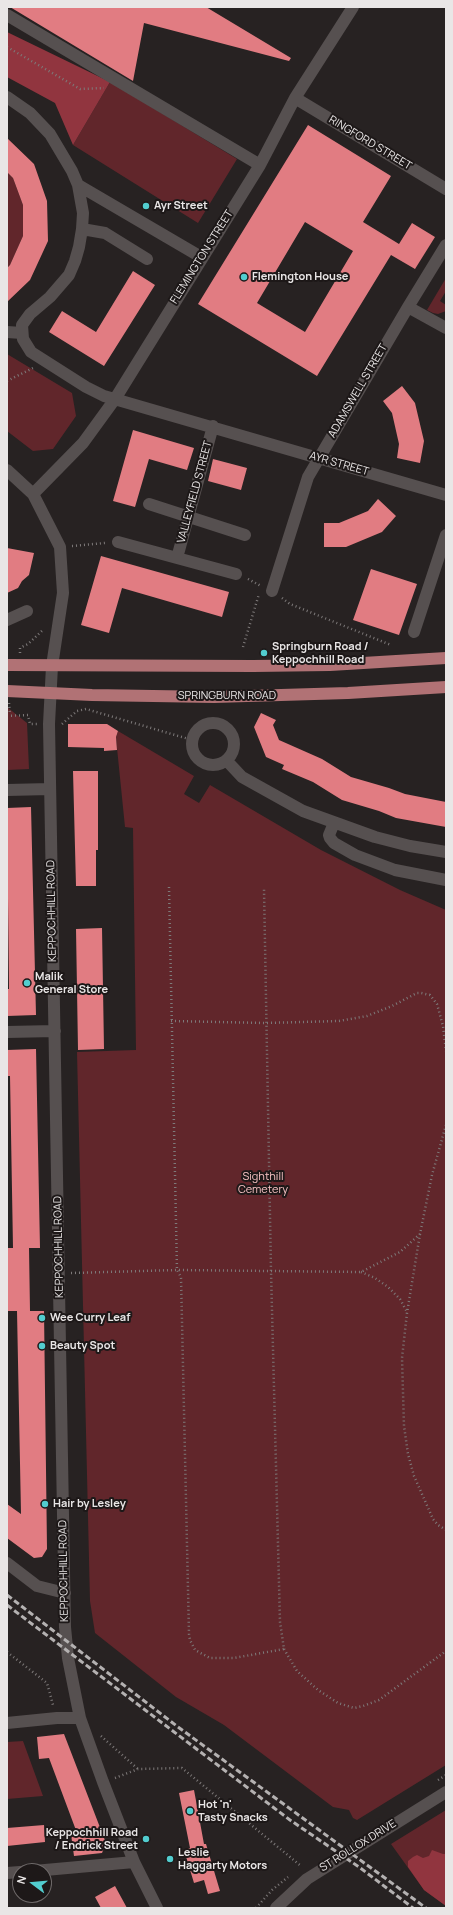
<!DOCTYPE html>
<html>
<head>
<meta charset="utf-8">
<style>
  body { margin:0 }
  #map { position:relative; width:453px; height:1915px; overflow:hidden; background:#272222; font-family:Manrope,sans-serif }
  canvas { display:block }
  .frame { position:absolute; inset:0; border:8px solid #e9e6e6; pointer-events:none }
  .north { position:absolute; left:12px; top:1863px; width:40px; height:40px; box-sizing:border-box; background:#1d1818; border:1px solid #6f6a6a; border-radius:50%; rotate:286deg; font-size:11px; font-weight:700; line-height:16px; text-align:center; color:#e9e6e6 }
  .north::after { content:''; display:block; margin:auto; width:14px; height:18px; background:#52cdcf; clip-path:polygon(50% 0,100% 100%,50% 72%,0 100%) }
</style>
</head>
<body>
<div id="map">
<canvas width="453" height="1915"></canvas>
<div class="frame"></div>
<div class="north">N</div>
</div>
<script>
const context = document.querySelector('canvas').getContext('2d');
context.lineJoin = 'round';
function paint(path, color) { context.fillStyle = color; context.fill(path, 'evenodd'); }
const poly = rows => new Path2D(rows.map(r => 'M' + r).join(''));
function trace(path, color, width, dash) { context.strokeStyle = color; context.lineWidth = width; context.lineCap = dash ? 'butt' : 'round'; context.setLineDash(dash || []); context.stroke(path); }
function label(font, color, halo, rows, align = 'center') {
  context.font = font + ' Manrope,sans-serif'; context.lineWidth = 4; context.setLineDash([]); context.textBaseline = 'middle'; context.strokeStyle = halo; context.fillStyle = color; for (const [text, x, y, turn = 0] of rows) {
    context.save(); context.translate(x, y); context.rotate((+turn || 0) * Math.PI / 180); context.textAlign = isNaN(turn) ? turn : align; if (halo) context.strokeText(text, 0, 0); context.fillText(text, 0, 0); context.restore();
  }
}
paint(poly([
  [110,82,237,159,198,223,73,145],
  [7,172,13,178,23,205,23,236,10,265,7,268],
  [446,278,446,291,440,301,446,305,446,311,438,314,433,313,427,310],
  [7,354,72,393,76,416,53,449,33,451,7,431],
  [7,707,27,723,29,769,7,770],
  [118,731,194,776,184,794,199,803,210,785,321,850,400,890,446,910,446,1765,357,1820,353,1818,349,1810,333,1807,224,1725,176,1697,95,1633,90,1601,77,1052,136,1050,133,828,125,827,117,748,116,737],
  [23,1741,43,1796,7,1799,7,1742],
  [446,1810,446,1906,424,1890,391,1844]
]), '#61262b');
paint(poly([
  [7,32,110,82,73,145,55,103,7,77],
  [432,1850,443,1854,446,1854,446,1906,424,1890,408,1867,408,1861,413,1857,417,1855,423,1858,429,1856]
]), '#91353f');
paint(poly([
  [10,7,206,7,291,58,289,61,144,23,133,81],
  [308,125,391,176,363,222,399,244,412,223,435,237,415,269,391,255,317,376,198,304],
  [305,222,353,251,305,332,257,303],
  [7,138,34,164,47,201,48,241,30,280,7,302,7,268,10,265,23,236,23,205,13,178,7,172],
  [133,271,155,285,104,366,49,332,62,311,96,332],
  [402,386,415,403,424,441,420,463,397,458,399,444,392,413,383,401],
  [133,430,194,448,187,470,149,459,135,507,113,501],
  [213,459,247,468,241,490,208,481],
  [378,499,396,516,382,532,346,547,324,547,324,523,339,523,368,511],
  [7,548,34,553,29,575,22,581,18,588,7,593],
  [101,556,229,592,222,617,122,588,109,633,81,625],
  [371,569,417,584,399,635,353,620],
  [261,713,276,720,273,725,279,740,322,759,351,777,389,788,405,794,446,802,446,827,396,818,379,811,342,800,313,782,282,769,284,765,266,757,254,727],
  [68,724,107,724,118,731,116,737,117,750,104,751,104,748,68,747],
  [73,771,98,771,98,850,96,850,96,886,76,886],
  [31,807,36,1015,7,1016,7,989,9,989,7,808],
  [102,928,104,1049,78,1050,76,929],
  [36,1049,40,1248,29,1248,30,1311,44,1311,47,1549,42,1557,34,1558,7,1538,7,1504,21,1514,17,1311,7,1311,7,1248,13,1248,10,1076,7,1076,7,1050],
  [64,1734,106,1843,102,1853,74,1856,71,1834,77,1833,49,1758,39,1759,37,1737],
  [194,1790,204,1844,206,1844,220,1891,208,1894,204,1880,194,1883,184,1850,190,1848,179,1793],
  [44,1825,45,1842,7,1846,7,1828],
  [115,1886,127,1908,101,1908,95,1897]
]), '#e17c82');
trace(poly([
  [7,47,80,89,104,88],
  [7,381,33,368],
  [72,546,105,543],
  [248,579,261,586],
  [282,598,290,604,391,645],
  [243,647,259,594],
  [20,653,20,648,28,644,43,630],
  [9,703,10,714],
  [7,716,28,715,30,724,37,724],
  [62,724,77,711,86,709,192,740],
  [169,887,177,1270,181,1277,189,1634,190,1640,195,1650,210,1658,234,1658,284,1649,280,1622,271,1271,264,889],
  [171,1021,265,1023,339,1021,367,1016,392,1006,417,993,421,993,430,995,437,1004,443,1026,446,1051],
  [446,1125,432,1175,420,1234,407,1313,402,1358,404,1426,408,1454,414,1476,433,1519,438,1525,446,1530],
  [361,1272,375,1278,388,1287,400,1299,407,1312],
  [71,1273,177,1270,361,1272,400,1252,420,1234],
  [284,1649,297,1671,318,1690,338,1703,354,1708,363,1706,379,1700,446,1651],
  [7,1652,47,1683,53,1705],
  [101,1736,138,1769],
  [115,1778,138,1769,182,1768,301,1866],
  [438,1780,446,1775],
  [256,1908,272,1890,288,1877]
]), '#7e7a7a', 2.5, [1, 3]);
trace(poly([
  [7,15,260,165],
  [7,97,30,113,50,134,72,171,78,185,83,213,82,229,79,247,75,261,69,275,50,297,30,314,22,325,23,339,31,352,86,387,104,396,446,495],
  [295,98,446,189],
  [78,185,201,257],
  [82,229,105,233,147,259],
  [408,307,446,328],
  [7,332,22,333],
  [7,470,33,494,60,547,63,593,52,666,49,724,65,1627,68,1658,80,1718,103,1782,134,1862,157,1908],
  [33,494,83,443,115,399,260,165,295,98,353,7],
  [149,504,245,535],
  [118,542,236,574],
  [177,558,213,426],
  [272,591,308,477,408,307,446,245],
  [7,620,27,611],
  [414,632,446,535],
  '192 744a21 21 0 1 1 42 0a21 21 0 1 1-42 0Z',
  [227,761,242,777,303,811,375,837,410,846,446,852],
  [7,790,50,789],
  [334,823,329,835,330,838,334,843,355,855,395,870,446,880],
  [7,1032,55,1031],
  [7,1563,37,1586,65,1593],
  [7,1723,57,1718,80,1718],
  [34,1871,134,1862],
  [7,1873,20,1872],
  [276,1908,307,1879,446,1792]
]), '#565050', 12);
trace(poly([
  [7,665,253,666,330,665,446,658],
  [7,691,92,695,214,697,348,693,446,687]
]), '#b17275', 12);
trace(poly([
  [7,1595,178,1727,426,1908],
  [7,1605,290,1820,359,1867,413,1908]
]), '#b4b1b1', 3, [6, 3]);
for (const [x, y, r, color] of [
  [146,206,4,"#52cdcf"],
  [244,277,4,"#52cdcf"],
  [264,653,4,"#52cdcf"],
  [27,983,4,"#52cdcf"],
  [42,1318,4,"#52cdcf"],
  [42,1346,4,"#52cdcf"],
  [45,1504,4,"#52cdcf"],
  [190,1811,4,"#52cdcf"],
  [146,1839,4,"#52cdcf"],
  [170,1859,4,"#52cdcf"]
]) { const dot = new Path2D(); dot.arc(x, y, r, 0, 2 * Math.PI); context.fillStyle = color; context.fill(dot); trace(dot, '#1d1818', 1.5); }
label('11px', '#e9e6e6', '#1d1818', [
  ["RINGFORD STREET",370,143,31],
  ["FLEMINGTON STREET",202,257,-58],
  ["ADAMSWELL STREET",358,391,-60],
  ["AYR STREET",339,464,16],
  ["VALLEYFIELD STREET",195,492,-75],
  ["SPRINGBURN ROAD",227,696],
  ["KEPPOCHHILL ROAD",52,911,-91],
  ["KEPPOCHHILL ROAD",59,1247,-91],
  ["KEPPOCHHILL ROAD",64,1571,-91],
  ["ST ROLLOX DRIVE",358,1846,-32]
]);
label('bold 11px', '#e9e6e6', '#1d1818', [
  ["Ayr Street",154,206],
  ["Flemington House",252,277],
  ["Springburn Road /",272,647],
  ["Keppochhill Road",272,660],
  ["Malik",35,977],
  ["General Store",35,990],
  ["Wee Curry Leaf",50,1318],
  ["Beauty Spot",50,1346],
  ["Hair by Lesley",53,1504],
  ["Hot 'n'",198,1805],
  ["Tasty Snacks",198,1818],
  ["Keppochhill Road",138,1833,"right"],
  ["/ Endrick Street",138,1846,"right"],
  ["Leslie",178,1853],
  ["Haggarty Motors",178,1866]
], 'left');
label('11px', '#f8c3c4', '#1d1818', [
  ["Sighthill",263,1177],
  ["Cemetery",263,1190]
]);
</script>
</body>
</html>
